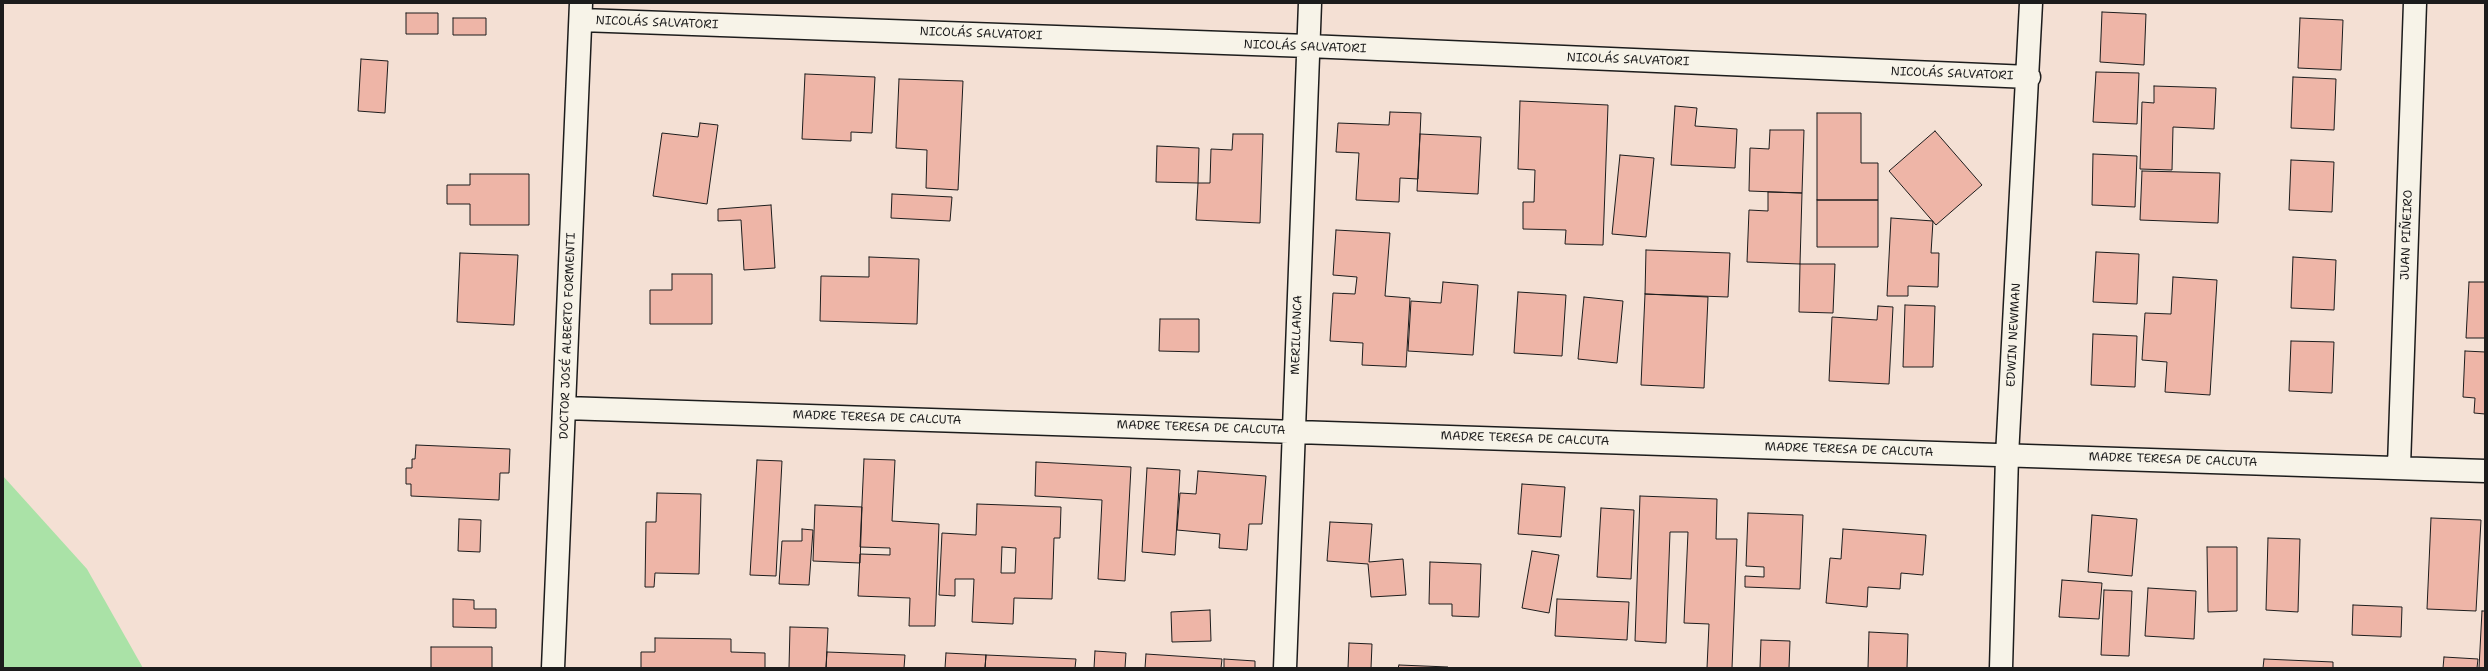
<!DOCTYPE html>
<html>
<head>
<meta charset="utf-8">
<style>
  body { margin:0 }
  #map { position:relative; width:2488px; height:671px; overflow:hidden; background:#f4e0d4; font-family:"Shantell Sans",sans-serif }
  canvas { display:block }
  .frame { position:absolute; inset:0; border:4px solid #1c1c1c; pointer-events:none }
</style>
</head>
<body>
<div id="map">
<canvas width="2488" height="671"></canvas>
<div class="frame"></div>
</div>
<script>
const context = document.querySelector('canvas').getContext('2d');
context.lineJoin = 'round';
function paint(path, color) { context.fillStyle = color; context.fill(path, 'evenodd'); }
const poly = rows => new Path2D(rows.map(r => 'M' + r).join(''));
function trace(path, color, width, dash) { context.strokeStyle = color; context.lineWidth = width; context.lineCap = dash ? 'butt' : 'round'; context.setLineDash(dash || []); context.stroke(path); }
function label(font, color, halo, rows, align = 'center') {
  context.font = font + ' "Shantell Sans",sans-serif'; context.lineWidth = 3; context.setLineDash([]); context.textBaseline = 'middle'; context.strokeStyle = halo; context.fillStyle = color; for (const [text, x, y, turn = 0] of rows) {
    context.save(); context.translate(x, y); context.rotate((+turn || 0) * Math.PI / 180); context.textAlign = isNaN(turn) ? turn : align; if (halo) context.strokeText(text, 0, 0); context.fillText(text, 0, 0); context.restore();
  }
}
paint(poly([
  [3,476,87,569,143,668,3,668]
]), '#aae2a7');
const building = poly([
  [2102,12,2146,14,2144,65,2100,62,2102,12],
  [406,13,438,13,438,34,406,34,406,13],
  [453,18,486,18,486,35,453,35,453,18],
  [2300,18,2343,20,2341,70,2298,68,2300,18],
  [361,59,388,61,385,113,358,111,361,59],
  [2096,72,2139,73,2137,124,2093,122,2096,72],
  [805,74,875,77,872,133,851,132,851,141,802,139,805,74],
  [2293,77,2336,79,2334,130,2291,128,2293,77],
  [899,79,963,81,958,190,926,188,927,150,896,148,899,79],
  [2154,86,2216,88,2214,129,2173,127,2172,170,2140,169,2142,102,2154,103,2154,86],
  [1520,101,1608,105,1603,245,1565,244,1566,230,1523,229,1523,202,1534,202,1535,170,1518,169,1520,101],
  [1675,106,1697,108,1695,126,1737,129,1735,168,1671,165,1675,106],
  [1390,112,1421,113,1418,179,1400,178,1399,202,1356,200,1359,153,1336,152,1338,123,1389,125,1390,112],
  [1817,113,1861,113,1861,163,1878,163,1878,200,1817,200,1817,113],
  [700,123,718,125,707,204,653,196,662,133,698,137,700,123],
  [1770,130,1804,130,1802,193,1749,191,1750,148,1769,149,1770,130],
  [1935,131,1982,185,1936,225,1889,171,1935,131],
  [1233,134,1263,134,1260,223,1196,220,1198,183,1210,183,1211,149,1232,150,1233,134],
  [1420,134,1481,137,1478,194,1417,191,1420,134],
  [1157,146,1199,148,1198,183,1156,182,1157,146],
  [2093,154,2137,156,2135,207,2092,205,2093,154],
  [1620,155,1654,158,1646,237,1612,234,1620,155],
  [2291,160,2334,162,2332,212,2289,210,2291,160],
  [2142,171,2220,173,2218,223,2140,220,2142,171],
  [470,174,529,174,529,225,470,225,470,204,447,204,447,185,470,185,470,174],
  [1768,192,1802,193,1800,264,1747,262,1749,210,1768,211,1768,192],
  [892,194,952,197,950,221,891,218,892,194],
  [1817,200,1878,200,1878,247,1817,247,1817,200],
  [771,205,775,268,744,270,741,220,718,221,718,209,771,205],
  [1891,218,1933,221,1931,253,1939,253,1938,287,1908,286,1908,296,1887,296,1891,218],
  [1336,230,1390,233,1385,296,1410,298,1406,367,1362,365,1363,343,1330,341,1333,293,1355,294,1357,277,1333,275,1336,230],
  [1646,250,1730,253,1728,297,1645,294,1646,250],
  [2096,252,2139,254,2137,304,2093,302,2096,252],
  [460,253,518,255,514,325,457,322,460,253],
  [869,257,919,259,917,324,820,321,821,276,869,277,869,257],
  [2293,257,2336,260,2334,310,2291,308,2293,257],
  [1800,264,1835,264,1833,313,1799,312,1800,264],
  [672,274,712,274,712,324,650,324,650,290,672,290,672,274],
  [2173,277,2217,280,2210,395,2165,392,2167,362,2142,360,2145,313,2171,314,2173,277],
  [1443,282,1478,285,1473,355,1408,351,1411,301,1441,303,1443,282],
  [2469,282,2485,282,2485,338,2466,338,2469,282],
  [1518,292,1566,295,1562,356,1514,353,1518,292],
  [1645,294,1708,297,1704,388,1641,385,1645,294],
  [1584,297,1623,301,1617,363,1578,359,1584,297],
  [1905,305,1935,306,1933,367,1903,367,1905,305],
  [1878,306,1893,307,1889,384,1829,381,1832,317,1877,320,1878,306],
  [1160,319,1199,319,1199,352,1159,351,1160,319],
  [2093,334,2137,336,2135,387,2091,385,2093,334],
  [2291,341,2334,342,2332,393,2289,391,2291,341],
  [2465,351,2485,352,2485,414,2474,413,2475,398,2463,397,2465,351],
  [416,445,510,449,509,473,500,473,499,500,411,496,411,484,406,484,406,468,412,468,412,459,415,459,416,445],
  [864,459,895,460,892,521,939,524,935,626,909,626,910,598,858,596,860,554,890,555,890,548,860,547,864,459],
  [757,460,782,461,776,576,750,575,757,460],
  [1036,462,1131,467,1125,581,1098,579,1102,500,1035,496,1036,462],
  [1147,468,1180,470,1175,555,1142,552,1147,468],
  [1198,471,1266,476,1262,524,1249,524,1247,550,1219,548,1220,534,1177,530,1180,493,1196,494,1198,471],
  [1522,484,1565,487,1561,537,1518,534,1522,484],
  [657,493,701,494,699,574,655,573,654,587,645,587,646,522,656,522,657,493],
  [1640,496,1717,499,1716,539,1737,539,1732,668,1707,668,1709,624,1684,623,1688,532,1670,532,1666,643,1635,641,1640,496],
  [977,504,1061,507,1060,538,1054,538,1052,599,1014,598,1013,624,972,622,974,579,955,579,955,596,939,595,942,533,976,535,977,504],
  [1002,547,1016,548,1015,573,1001,573,1002,547],
  [815,505,862,507,860,563,813,561,815,505],
  [1601,508,1634,510,1631,579,1597,577,1601,508],
  [1748,513,1803,515,1800,589,1745,587,1745,576,1764,577,1764,567,1746,566,1748,513],
  [2092,515,2137,519,2132,576,2088,572,2092,515],
  [2431,518,2481,520,2476,611,2427,609,2431,518],
  [459,519,481,520,480,552,458,551,459,519],
  [1330,522,1372,524,1369,562,1403,559,1406,595,1371,597,1368,564,1327,561,1330,522],
  [802,529,813,530,809,585,779,584,782,541,802,541,802,529],
  [1843,529,1926,535,1923,575,1901,573,1900,589,1868,587,1867,607,1826,603,1830,558,1841,559,1843,529],
  [2268,538,2300,539,2298,612,2266,610,2268,538],
  [2207,547,2237,547,2237,611,2208,612,2207,547],
  [1532,551,1559,555,1549,613,1522,608,1532,551],
  [1430,562,1481,564,1479,617,1452,616,1452,604,1429,604,1430,562],
  [2062,580,2102,583,2099,619,2059,617,2062,580],
  [2148,588,2196,591,2194,639,2145,636,2148,588],
  [2104,590,2132,591,2129,656,2101,655,2104,590],
  [453,599,474,600,474,609,496,609,496,628,453,627,453,599],
  [1557,599,1629,602,1627,640,1555,636,1557,599],
  [2353,605,2402,607,2401,637,2352,635,2353,605],
  [1210,610,1211,641,1172,642,1171,612,1210,610],
  [2482,611,2485,611,2485,668,2479,668,2482,611],
  [790,627,828,628,826,668,789,668,790,627],
  [1869,632,1908,634,1907,668,1868,668,1869,632],
  [655,638,731,639,731,652,765,653,765,668,621,668,641,668,641,652,655,652,655,638],
  [1761,640,1790,641,1789,668,1760,668,1761,640],
  [1349,643,1372,644,1371,668,1348,668,1349,643],
  [431,647,492,647,492,668,431,668,431,647],
  [1095,651,1126,653,1125,668,1094,668,1095,651],
  [827,652,905,655,904,668,826,668,827,652],
  [946,653,986,655,985,668,945,668,946,653],
  [1146,654,1222,659,1221,668,1145,668,1146,654],
  [986,655,1076,659,1075,668,985,668,986,655],
  [2444,657,2478,659,2477,668,2443,668,2444,657],
  [1224,659,1255,661,1255,668,1224,668,1224,659],
  [2264,659,2333,662,2333,668,2263,668,2264,659],
  [1399,665,1448,667,1448,668,1398,668,1399,665]
]);
paint(building, '#eeb5a7');
trace(building, '#1c1c1c', 1);
const minor = poly([
  [581,20,1308,46,2029,77],
  [565,408,2485,471],
  [2399,466,2415,3],
  [553,668,581,3],
  [1285,668,1310,3],
  [2001,668,2007,456,2031,3]
]);
trace(minor, '#1c1c1c', 25);
trace(minor, '#f7f3e8', 22);
label('12px', '#1c1c1c', '#f7f3e8', [
  ["NICOLÁS SALVATORI",657,23,2],
  ["NICOLÁS SALVATORI",981,34,2],
  ["NICOLÁS SALVATORI",1305,47,2],
  ["NICOLÁS SALVATORI",1628,60,2],
  ["NICOLÁS SALVATORI",1952,74,2],
  ["JUAN PIÑEIRO",2407,235,-88],
  ["MERILLANCA",1297,335,-88],
  ["EDWIN NEWMAN",2014,335,-87],
  ["DOCTOR JOSÉ ALBERTO FORMENTI",568,336,-88],
  ["MADRE TERESA DE CALCUTA",877,418,2],
  ["MADRE TERESA DE CALCUTA",1201,428,2],
  ["MADRE TERESA DE CALCUTA",1525,439,2],
  ["MADRE TERESA DE CALCUTA",1849,450,2],
  ["MADRE TERESA DE CALCUTA",2173,460,2]
]);
</script>
</body>
</html>
